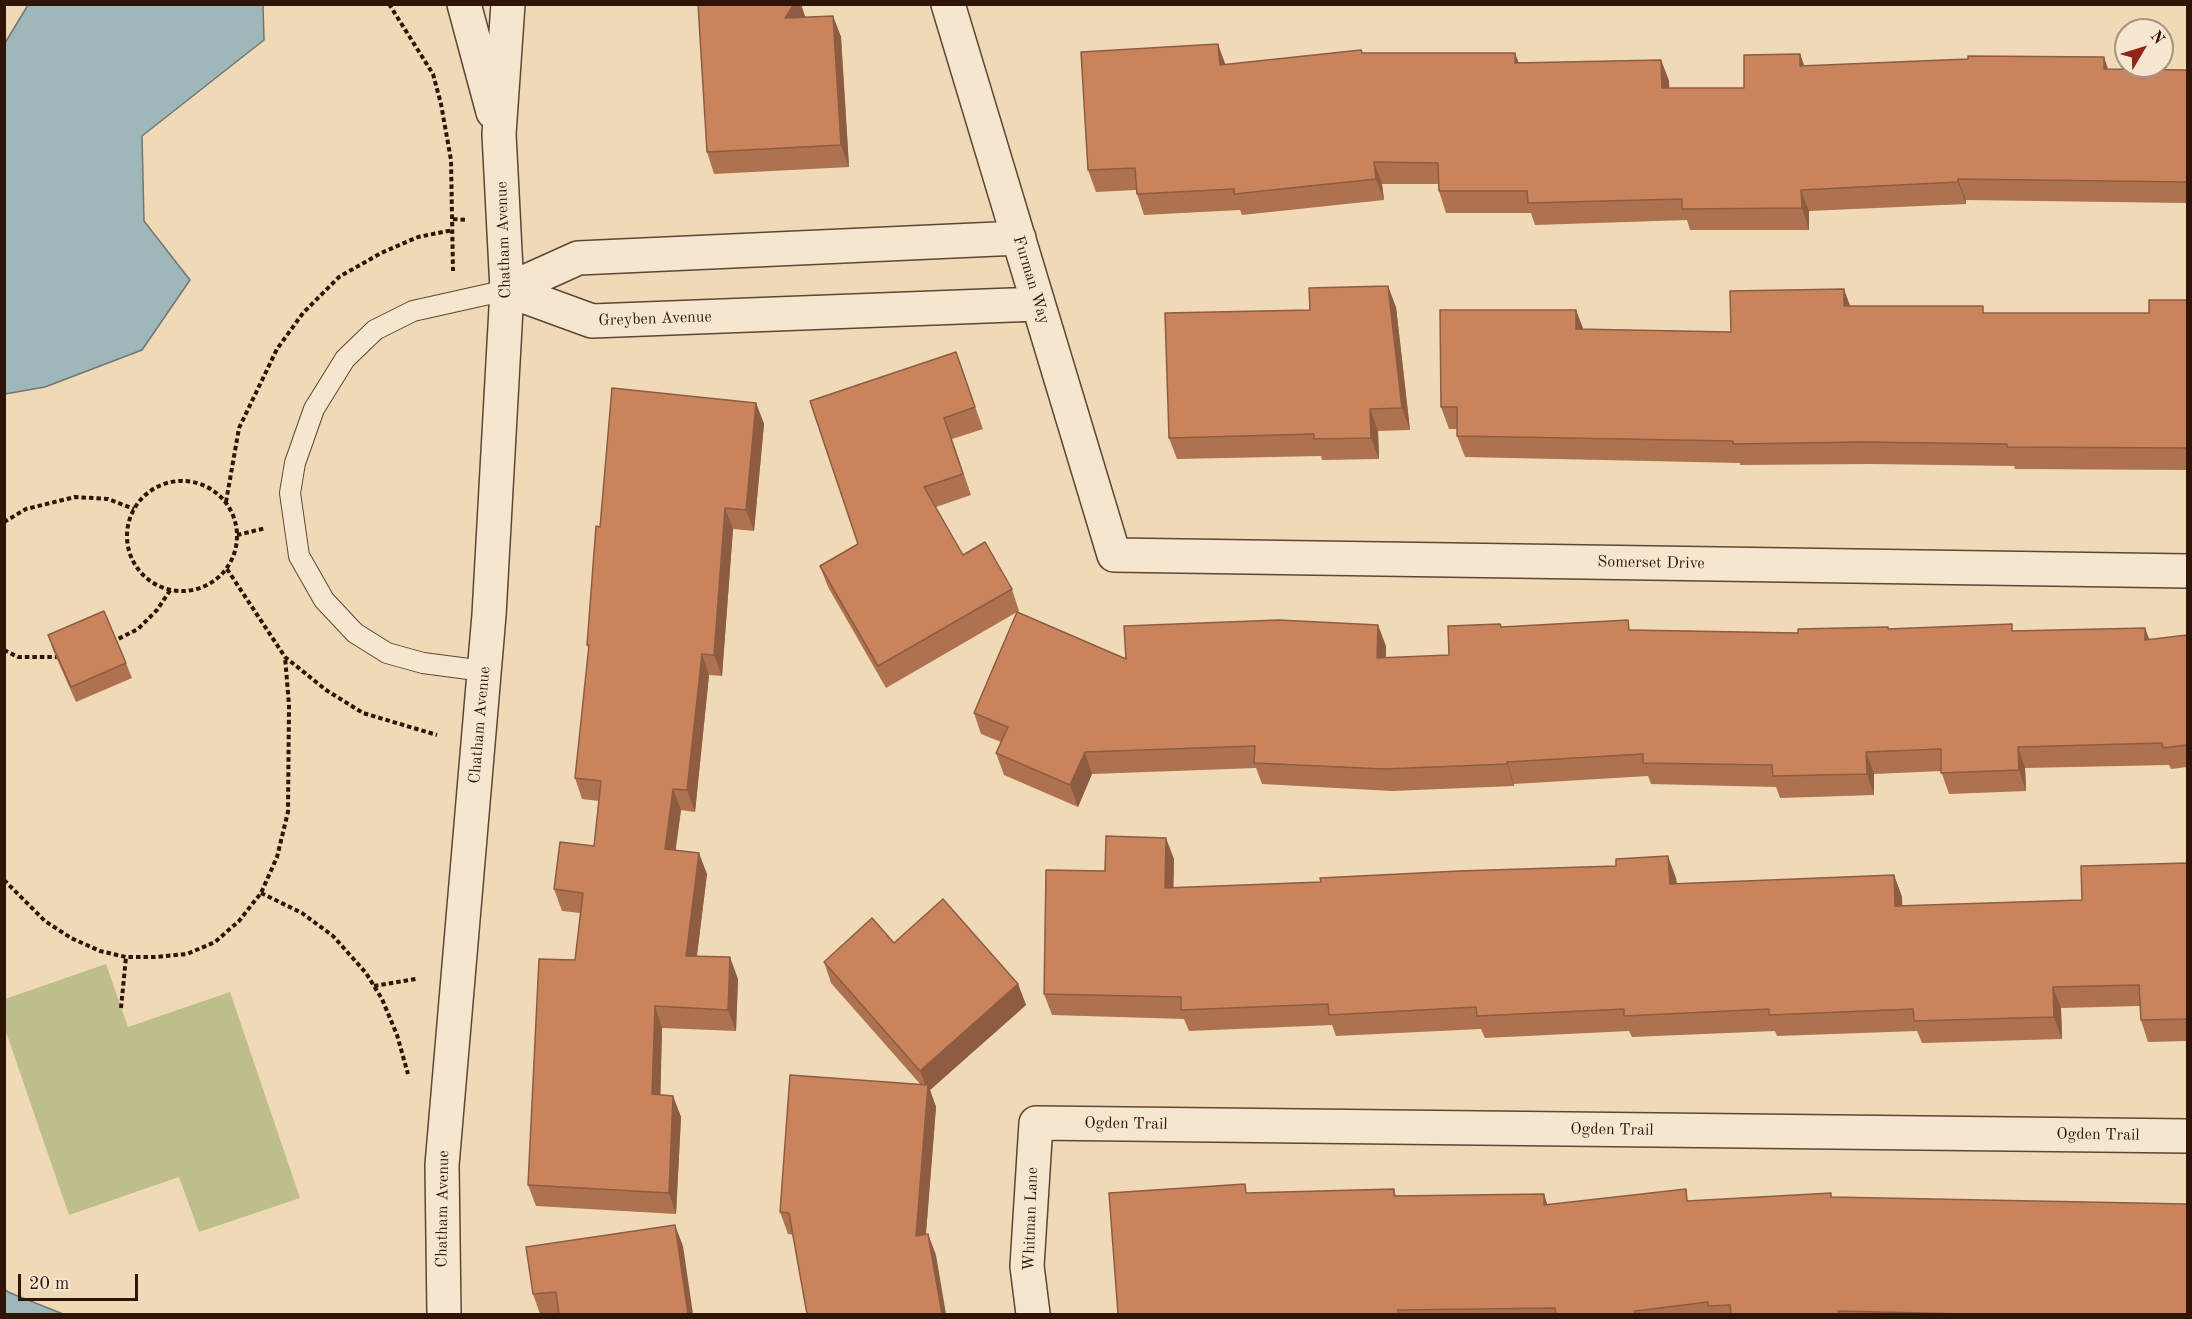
<!DOCTYPE html>
<html>
<head>
<meta charset="utf-8">
<style>
  body { margin:0 }
  #map { position:relative; width:2192px; height:1319px; overflow:hidden; background:#f0d9b6; font-family:"Old Standard TT",serif }
  canvas { display:block }
  .frame { position:absolute; inset:0; border:6px solid #2f1408; pointer-events:none }
  .north { position:absolute; left:2114px; top:18px; width:60px; height:60px; box-sizing:border-box; background:#f5e6d0; border:2px solid #a69280; border-radius:50%; rotate:52deg; font-size:16px; font-weight:700; line-height:24px; text-align:center; color:#2f1408 }
  .north::after { content:''; display:block; margin:auto; width:21px; height:27px; background:#8f2418; clip-path:polygon(50% 0,100% 100%,50% 72%,0 100%) }
  .scale { position:absolute; left:18px; top:1274px; width:120px; height:27px; box-sizing:border-box; border:3px solid #2f1408; border-top:0; padding-left:8px; font-size:18px; line-height:21px; white-space:nowrap; color:#2f1408; -webkit-text-stroke:4px #f5e6d0; paint-order:stroke }
</style>
</head>
<body>
<div id="map">
<canvas width="2192" height="1319"></canvas>
<div class="frame"></div>
<div class="north">N</div>
<div class="scale">20 m</div>
</div>
<script>
const context = document.querySelector('canvas').getContext('2d');
context.lineJoin = 'round';
function paint(path, color) { context.fillStyle = color; context.fill(path, 'evenodd'); }
const poly = rows => new Path2D(rows.map(r => 'M' + r).join(''));
function trace(path, color, width, dash) { context.strokeStyle = color; context.lineWidth = width; context.lineCap = dash ? 'butt' : 'round'; context.setLineDash(dash || []); context.stroke(path); }
function label(font, color, halo, rows, align = 'center') {
  context.font = font + ' "Old Standard TT",serif'; context.lineWidth = 5; context.setLineDash([]); context.textBaseline = 'middle'; context.strokeStyle = halo; context.fillStyle = color; for (const [text, x, y, turn = 0] of rows) {
    context.save(); context.translate(x, y); context.rotate((+turn || 0) * Math.PI / 180); context.textAlign = isNaN(turn) ? turn : align; if (halo) context.strokeText(text, 0, 0); context.fillText(text, 0, 0); context.restore();
  }
}
paint(poly([
  [106,964,128,1027,230,992,300,1198,199,1232,179,1177,69,1215,5,1029,5,999]
]), '#bdbe8c');
const water = poly([
  [28,5,263,5,264,40,142,136,144,221,190,280,142,350,45,387,5,394,5,43,28,5],
  [4,1288,8,1292,63,1314,5,1314,4,1288]
]);
paint(water, '#9eb7b8');
trace(water, '#727672', 1.5);
const service = poly([
  [484,671,423,663,387,653,355,633,324,600,299,556,290,493,295,463,314,409,345,359,375,330,413,311,507,290]
]);
const minor = poly([
  [464,4,493,112],
  [948,4,1114,555,2188,571],
  [507,290,592,321,1038,304],
  [507,290,578,258,1019,238],
  [444,1314,442,1165,489,615,507,290,499,134,508,4],
  [1033,1314,1027,1266,1036,1123,2188,1136]
]);
trace(service, '#5f4534', 22);
trace(minor, '#5f4534', 36);
trace(poly([
  [389,4,433,74,441,104,451,160,453,271],
  [453,219,467,220],
  '127 536a55 55 0 1 1 110 0a55 55 0 1 1-110 0Z',
  [226,502,239,428,277,349,303,313,339,277,381,253,418,237,453,230],
  [4,522,26,509,75,497,108,499,134,509],
  [237,535,266,528],
  [227,569,285,657,326,690,363,713,437,735],
  [112,642,138,629,157,610,171,589],
  [4,650,18,657,59,657],
  [4,880,45,921,71,938,100,951,126,957,155,957,187,954,215,942,239,921,261,893,277,857,288,812,289,705,285,657],
  [261,893,302,913,333,936,366,973,382,999,397,1035,408,1074],
  [374,986,416,979],
  [121,1008,126,957]
]), '#2f1408', 4, [4.5, 3]);
trace(service, '#f5e6d0', 20);
trace(minor, '#f5e6d0', 33);
paint(poly([
  [833,16,841,37,849,167,714,174,707,152],
  [1361,50,1362,53,1519,63,1661,60,1669,81,1669,88,1744,88,1800,54,1804,66,2187,70,2187,203,1966,200,1966,204,1809,211,1809,230,1690,230,1687,220,1535,225,1531,213,1446,213,1439,191,1438,184,1382,184,1384,200,1242,215,1240,210,1144,215,1137,194,1136,190,1096,192,1088,170,1226,65],
  [2187,300,2187,470,2015,469,2014,466,1871,464,1740,465,1740,463,1465,457,1457,436,1457,429,1449,429,1441,407,1576,310,1583,329,1731,332,1850,306,1985,313,2149,313],
  [1396,307,1410,430,1378,431,1379,459,1322,460,1321,456,1177,459,1169,438],
  [956,352,983,429,952,439,971,495,936,507,963,555,1012,589,1019,611,1018,612,1126,659,1386,646,1386,658,1449,655,1500,624,1502,627,1798,633,1888,627,1889,629,2014,631,2145,628,2149,640,2187,635,2187,767,2171,769,2169,765,2025,768,2026,791,1949,794,1941,771,1874,774,1874,795,1780,798,1776,787,1651,784,1648,776,1514,784,1514,786,1392,791,1262,784,1256,768,1092,774,1078,807,1004,775,996,753,1001,742,981,734,974,713,1017,612,886,688,828,587,820,566,858,544],
  [756,403,764,424,754,531,733,529,722,676,709,675,695,812,681,810,675,850,707,874,697,956,738,979,736,1031,662,1028,660,1095,673,1096,681,1117,676,1214,536,1206,528,1185,575,960,580,913,562,911,554,889,594,846,599,801,582,799,575,778,589,650,587,645,600,527],
  [48,635,126,663,132,678,76,702,53,650],
  [1174,859,1173,888,1676,878,1677,884,1894,875,1902,897,1902,906,2082,900,2187,863,2187,1041,2148,1042,2141,1020,2140,1006,2061,1008,2062,1039,1922,1043,1917,1031,1777,1036,1775,1031,1632,1037,1629,1031,1485,1038,1481,1029,1336,1036,1332,1025,1189,1031,1184,1019,1052,1015,1044,994,1105,871],
  [894,943,1018,984,1026,1005,930,1090,936,1107,926,1234,936,1255,788,1234,780,1212,921,1085,831,983,824,962],
  [1394,1189,1396,1196,1544,1194,1547,1205,1833,1197,2187,1314,1118,1314,1248,1193],
  [683,1246,559,1313,540,1314,533,1294]
]), '#ae7250');
paint(poly([
  [794,4,801,4,806,19,785,18],
  [833,16,841,37,849,167,841,145],
  [1218,44,1226,66,1220,65],
  [1515,53,1523,74,1515,63],
  [1800,54,1808,76,1800,66],
  [2104,57,2111,78,2104,69],
  [1661,60,1669,81,1670,110,1662,88],
  [1374,162,1382,184,1384,200,1376,179],
  [1958,179,1966,200,1966,204,1958,182],
  [1801,190,1809,211,1809,230,1802,208],
  [1388,286,1396,307,1410,430,1402,408],
  [1844,289,1852,311,1844,306],
  [1576,310,1584,331,1576,329],
  [756,403,764,424,754,531,746,510],
  [1370,409,1378,431,1379,459,1371,438],
  [725,508,733,529,722,676,714,655],
  [1378,625,1386,646,1385,680,1377,658],
  [2145,628,2153,649,2145,640],
  [702,654,709,675,695,812,687,790],
  [2018,747,2025,768,2026,791,2019,770],
  [1085,752,1092,774,1078,807,1070,785],
  [1866,752,1874,774,1874,795,1867,774],
  [1507,762,1514,784,1514,786,1507,764],
  [673,789,681,810,673,870,665,849],
  [1166,838,1174,859,1173,910,1165,888],
  [699,853,707,874,694,977,686,956],
  [1668,856,1676,878,1678,905,1670,884],
  [1894,875,1902,897,1903,927,1895,906],
  [730,957,738,979,736,1031,728,1010],
  [1018,984,1026,1005,930,1090,936,1107,924,1257,916,1236,928,1092,920,1071],
  [2053,987,2061,1008,2062,1039,2054,1017],
  [655,1006,662,1028,660,1116,652,1094],
  [673,1096,681,1117,676,1214,669,1193],
  [1544,1194,1551,1216,1544,1205],
  [675,1225,683,1246,693,1314,688,1314],
  [928,1234,936,1255,946,1314,942,1314]
]), '#8d5c41');
const building = poly([
  [698,4,794,4,785,18,833,16,841,145,707,152,698,4],
  [1218,44,1220,65,1361,50,1362,53,1515,53,1515,63,1661,60,1662,88,1744,88,1744,55,1800,54,1800,66,1968,59,1968,56,2104,57,2104,69,2187,70,2187,182,1958,179,1958,182,1801,190,1802,208,1682,209,1682,199,1528,203,1527,191,1439,191,1438,163,1374,162,1376,179,1234,194,1234,189,1137,194,1135,168,1088,170,1081,52,1218,44],
  [1388,286,1402,408,1370,409,1371,438,1314,439,1314,434,1169,438,1165,313,1310,310,1309,288,1388,286],
  [1844,289,1844,306,1983,306,1983,313,2149,313,2149,300,2187,300,2187,448,2007,447,2007,444,1863,442,1733,444,1733,441,1457,436,1457,407,1441,407,1440,310,1576,310,1576,329,1731,332,1730,291,1844,289],
  [956,352,975,407,944,418,963,474,924,487,963,555,985,542,1012,589,878,666,820,566,858,544,810,401,956,352],
  [612,388,756,403,746,510,725,508,714,655,702,654,687,790,673,789,665,849,699,853,686,956,730,957,728,1010,655,1006,652,1094,673,1096,669,1193,528,1185,539,959,575,960,583,893,554,889,560,842,594,846,601,781,575,778,589,645,587,645,596,526,600,527,612,388],
  [104,611,126,663,71,687,48,635,104,611],
  [1017,612,1126,659,1124,626,1279,620,1378,625,1377,658,1449,655,1448,626,1500,624,1501,627,1628,620,1629,630,1798,633,1798,629,1888,627,1888,629,2012,624,2012,631,2145,628,2145,640,2187,635,2187,745,2163,748,2162,743,2018,747,2019,770,1941,773,1941,749,1866,752,1867,774,1773,776,1772,765,1643,763,1643,754,1507,762,1507,764,1384,769,1254,763,1255,746,1085,752,1070,785,996,753,1008,727,974,713,1017,612],
  [1106,836,1166,838,1165,888,1321,882,1320,878,1459,871,1616,866,1616,859,1668,856,1670,884,1894,875,1895,906,2082,900,2081,866,2187,863,2187,1019,2141,1020,2139,985,2053,987,2054,1017,1914,1021,1913,1009,1769,1015,1769,1009,1624,1016,1624,1009,1477,1016,1476,1007,1329,1015,1328,1004,1181,1010,1181,997,1044,994,1046,870,1105,871,1106,836],
  [943,899,1018,984,920,1071,824,962,872,918,894,943,943,899],
  [790,1075,928,1085,916,1236,928,1234,942,1314,807,1314,789,1213,780,1212,790,1075],
  [1245,1184,1246,1193,1394,1189,1394,1196,1544,1194,1544,1205,1686,1189,1687,1201,1831,1193,1831,1197,2187,1204,2187,1314,1964,1314,1838,1311,1839,1314,1731,1314,1730,1305,1708,1306,1708,1302,1635,1311,1635,1314,1556,1314,1555,1308,1398,1310,1398,1314,1118,1314,1109,1193,1245,1184],
  [675,1225,688,1314,559,1314,556,1292,533,1294,526,1247,675,1225]
]);
paint(building, '#ca845d');
trace(building, '#8d5c41', 1.5);
label('16px', '#2f1408', '#f5e6d0', [
  ["Chatham Avenue",504,240,-92],
  ["Furman Way",1031,280,73],
  ["Greyben Avenue",655,319,-2],
  ["Somerset Drive",1651,563,1],
  ["Chatham Avenue",480,725,-85],
  ["Ogden Trail",1126,1124,1],
  ["Ogden Trail",1612,1130,1],
  ["Ogden Trail",2098,1135,1],
  ["Chatham Avenue",443,1209,-89],
  ["Whitman Lane",1031,1219,-88]
]);
</script>
</body>
</html>
